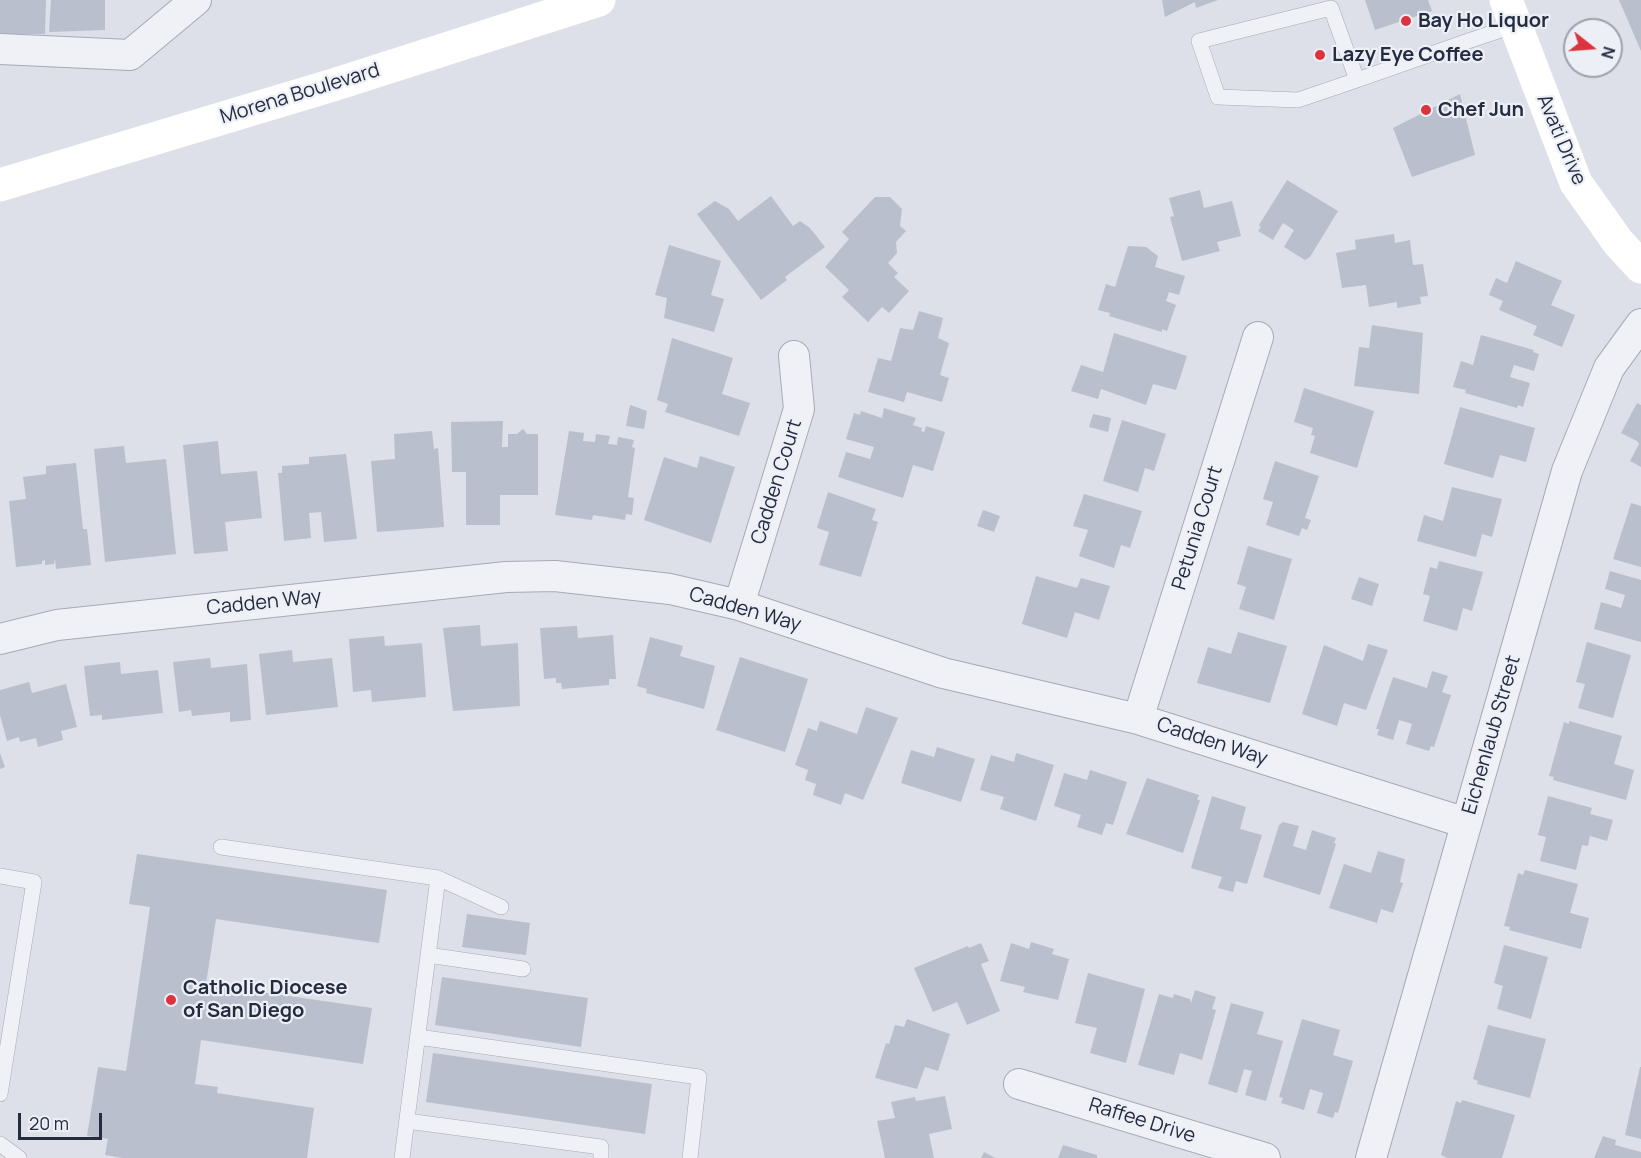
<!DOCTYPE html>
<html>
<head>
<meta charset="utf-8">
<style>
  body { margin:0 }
  #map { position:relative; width:1641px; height:1158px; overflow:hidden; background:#dde0e8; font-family:Manrope,sans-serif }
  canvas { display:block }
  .north { position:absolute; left:1563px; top:18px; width:60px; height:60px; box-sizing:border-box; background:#eceff6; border:2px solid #9ca1ad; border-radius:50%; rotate:107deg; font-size:16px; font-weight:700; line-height:24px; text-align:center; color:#252c40 }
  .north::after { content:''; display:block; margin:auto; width:21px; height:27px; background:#dc333e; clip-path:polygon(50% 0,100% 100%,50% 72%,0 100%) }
  .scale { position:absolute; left:18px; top:1113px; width:84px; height:27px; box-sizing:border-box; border:3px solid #252c40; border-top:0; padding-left:8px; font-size:18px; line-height:21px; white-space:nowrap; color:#252c40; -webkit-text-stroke:4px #eceff6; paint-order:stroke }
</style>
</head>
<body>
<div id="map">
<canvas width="1641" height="1158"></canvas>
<div class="north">N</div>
<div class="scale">20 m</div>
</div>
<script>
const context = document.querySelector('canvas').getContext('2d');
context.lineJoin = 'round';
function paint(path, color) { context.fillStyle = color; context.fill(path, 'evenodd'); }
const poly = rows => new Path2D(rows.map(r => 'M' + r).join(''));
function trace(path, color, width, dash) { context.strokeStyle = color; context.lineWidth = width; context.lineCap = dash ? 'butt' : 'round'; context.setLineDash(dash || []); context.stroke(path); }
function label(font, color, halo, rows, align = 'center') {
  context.font = font + ' Manrope,sans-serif'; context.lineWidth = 4.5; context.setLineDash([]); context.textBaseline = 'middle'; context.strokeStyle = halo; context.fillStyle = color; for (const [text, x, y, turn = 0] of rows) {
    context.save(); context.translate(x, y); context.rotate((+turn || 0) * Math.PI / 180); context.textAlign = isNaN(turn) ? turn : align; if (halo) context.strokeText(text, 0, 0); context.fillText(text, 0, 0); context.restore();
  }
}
paint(poly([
  [0,0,46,0,45,34,0,34],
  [51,0,105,0,105,30,49,32],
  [1162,0,1218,0,1196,8,1195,2,1165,17],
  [1365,0,1428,0,1432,11,1375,30],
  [1619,0,1641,0,1641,51],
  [1460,94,1475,155,1412,177,1393,128],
  [1287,180,1338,211,1310,257,1305,260,1284,247,1294,230,1283,223,1273,240,1258,231,1261,227,1259,225],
  [1200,190,1204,208,1232,201,1241,236,1217,242,1220,251,1182,261,1170,217,1174,216,1169,198],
  [771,196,793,226,800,221,810,228,825,247,785,277,787,280,761,300,697,214,715,201,729,209,738,221],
  [875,197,890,197,902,209,900,226,906,231,896,242,897,253,888,263,898,273,894,277,909,291,889,313,882,307,868,322,842,297,849,290,825,267,849,239,842,232],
  [1394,234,1395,243,1410,240,1413,265,1423,264,1428,296,1420,297,1421,304,1397,308,1397,302,1369,307,1366,285,1342,288,1336,253,1356,249,1355,240],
  [669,245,721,261,711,295,724,299,714,332,664,318,667,298,655,295],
  [1128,246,1146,247,1158,256,1155,267,1185,276,1179,295,1169,292,1166,301,1176,305,1167,331,1162,329,1162,332,1109,316,1110,313,1098,310,1106,284,1115,287],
  [1516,261,1562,281,1551,305,1575,315,1562,347,1533,335,1537,326,1499,310,1503,301,1489,295,1496,278,1507,283],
  [919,311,943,318,938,338,949,343,940,375,949,378,942,402,907,392,904,402,868,392,878,358,891,361,900,328,913,330],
  [1372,325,1423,333,1419,394,1354,386,1359,347,1369,348],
  [1114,333,1187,356,1176,390,1153,384,1146,405,1101,389,1098,399,1071,391,1081,365,1103,372],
  [1481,335,1534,350,1533,352,1539,354,1534,371,1514,365,1510,377,1530,383,1523,407,1518,405,1517,408,1465,393,1466,390,1453,387,1461,361,1473,365],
  [672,338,733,358,722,394,750,403,739,436,665,412,668,404,657,400],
  [1304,388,1374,411,1357,468,1310,453,1315,436,1311,435,1313,428,1294,422],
  [1637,403,1641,405,1641,467,1630,461,1639,444,1637,441,1621,433],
  [630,405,647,411,644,429,626,426],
  [1460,407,1535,428,1526,462,1500,455,1493,478,1444,464],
  [884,408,916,418,913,425,922,428,921,431,924,432,926,426,945,432,933,471,913,465,903,498,838,477,846,452,870,459,874,447,846,439,854,413,860,415,861,411,882,418],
  [1093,414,1111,418,1108,432,1089,427],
  [1122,420,1166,434,1154,471,1145,468,1138,492,1103,481],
  [503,421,502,447,508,447,508,434,517,434,523,429,527,434,538,434,538,495,500,495,500,525,466,525,466,472,452,472,451,422],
  [432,431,434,449,438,448,444,527,377,532,371,461,395,459,394,434],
  [569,431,584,433,583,441,595,442,596,434,610,436,608,444,617,445,618,437,634,440,632,447,635,448,628,497,634,498,632,515,626,514,625,520,593,515,592,520,555,515],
  [218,441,221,474,257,471,262,518,225,522,228,551,194,554,183,445],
  [124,446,126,463,166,459,176,554,105,562,94,449],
  [346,454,357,539,324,542,321,512,309,513,311,538,284,541,278,473,282,473,282,466,309,464,309,457],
  [700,456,735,467,711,543,644,520,664,457,697,468],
  [1275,461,1319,476,1305,518,1311,520,1307,530,1302,528,1299,536,1266,525,1273,502,1263,499],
  [76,463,83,529,87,529,91,565,56,569,55,559,54,564,45,565,45,560,42,561,42,564,16,567,9,501,26,499,23,477,46,474,46,466],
  [1452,487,1502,499,1492,537,1482,534,1476,557,1417,541,1424,515,1443,521],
  [828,492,876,509,872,520,878,522,861,577,819,565,829,532,817,528],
  [1084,494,1142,511,1130,548,1121,545,1114,568,1079,556,1088,530,1073,526],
  [1631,503,1641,506,1641,567,1613,559],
  [983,510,1000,516,994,532,977,526],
  [1248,546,1292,559,1274,620,1239,609,1246,587,1237,584],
  [1439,561,1483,572,1472,611,1463,608,1457,631,1423,621,1430,596,1423,594,1430,567,1437,569],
  [1610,571,1641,580,1641,642,1594,629,1601,602,1621,608,1625,595,1605,589],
  [1036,576,1077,588,1081,578,1110,586,1099,620,1075,612,1067,638,1022,624],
  [1359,577,1379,584,1372,606,1351,599],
  [480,625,481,646,518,643,520,706,453,711,443,628],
  [577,626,578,638,613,635,616,679,609,679,609,685,562,689,561,683,556,683,556,678,544,679,540,628],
  [1238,632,1287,646,1270,703,1197,683,1208,647,1231,654],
  [384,636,385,646,422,643,426,697,372,702,371,690,353,692,349,639],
  [650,637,683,646,680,656,715,666,704,709,646,693,647,689,637,686],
  [1587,642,1631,655,1613,718,1578,708,1585,684,1576,682],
  [1368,644,1388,650,1366,710,1344,703,1337,726,1302,714,1324,645,1363,661],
  [292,650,293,662,332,658,338,707,266,715,259,654],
  [740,657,808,679,785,752,716,730],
  [210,658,211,668,247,664,251,720,230,722,230,712,192,716,191,710,179,712,173,662],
  [120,662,121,674,158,670,163,713,102,720,102,715,90,716,84,666],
  [1432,671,1448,676,1442,692,1451,695,1434,747,1431,746,1429,751,1406,744,1412,724,1399,720,1393,740,1377,735,1379,729,1376,729,1393,677,1427,688],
  [29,682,32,693,66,684,77,727,61,731,63,740,38,747,36,738,20,742,19,737,7,741,0,715,0,690],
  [866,707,898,718,863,800,845,793,841,805,813,795,816,784,805,780,808,770,795,765,808,728,817,731,820,721,857,734],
  [1569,721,1622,736,1614,764,1634,770,1626,800,1553,780,1554,777,1549,776,1564,722,1569,724],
  [937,747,975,759,961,802,901,783,911,750,934,757],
  [0,753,5,767,0,769],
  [1016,753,1054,765,1036,821,1000,809,1004,797,980,790,991,755,1014,762],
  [1090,770,1127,782,1113,825,1106,823,1102,835,1077,827,1081,815,1054,806,1064,773,1087,780],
  [1147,778,1199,795,1197,800,1200,800,1183,853,1126,834],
  [1212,796,1246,807,1240,829,1262,835,1247,884,1236,881,1233,892,1218,888,1222,877,1191,868],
  [1548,796,1592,808,1590,814,1613,820,1607,841,1590,836,1588,846,1582,845,1576,870,1540,861,1546,837,1538,835],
  [1283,822,1299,826,1293,846,1306,850,1312,830,1336,838,1334,843,1336,844,1320,895,1263,877,1279,825],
  [1378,851,1405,859,1400,882,1403,883,1393,913,1381,909,1377,923,1329,908,1344,864,1371,873],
  [137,854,387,890,379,943,216,919,206,984,372,1008,363,1064,201,1040,195,1084,218,1087,217,1093,314,1108,307,1158,123,1158,105,1155,108,1139,87,1136,98,1067,126,1071,150,907,129,904],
  [1525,870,1578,884,1570,913,1589,918,1581,949,1509,930,1510,927,1504,926,1518,873,1523,875],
  [467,914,530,923,526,955,462,947],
  [1031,942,1054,949,1052,954,1069,959,1058,1000,1023,992,1025,987,1000,981,1011,943,1029,949],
  [981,943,989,961,981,964,1000,1011,967,1025,957,1002,933,1012,914,968,968,946,969,948],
  [1504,945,1548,957,1531,1019,1497,1009,1503,986,1494,983],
  [1088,973,1145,989,1126,1063,1090,1053,1097,1028,1075,1023],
  [442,977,588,998,581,1047,435,1025],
  [1195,990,1216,997,1212,1009,1216,1010,1202,1060,1180,1053,1174,1075,1138,1065,1159,994,1173,998,1174,994,1190,999,1191,1003],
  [1231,1003,1264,1012,1257,1034,1283,1041,1266,1101,1245,1095,1252,1071,1244,1069,1237,1093,1208,1084],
  [907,1019,950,1034,938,1071,925,1067,917,1089,875,1078,886,1043,889,1044,895,1025,904,1027],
  [1302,1019,1340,1030,1333,1055,1353,1061,1338,1113,1335,1112,1333,1118,1317,1113,1323,1093,1310,1089,1304,1110,1281,1103,1283,1098,1279,1097],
  [1488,1025,1546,1039,1530,1098,1477,1084,1478,1081,1473,1079],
  [433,1053,652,1084,645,1134,426,1102],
  [1640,1067,1641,1067,1641,1139,1625,1135],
  [945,1096,952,1129,929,1134,934,1158,885,1158,877,1121,895,1118,891,1102,915,1097,916,1101],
  [1462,1100,1515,1115,1502,1158,1447,1158,1441,1155,1456,1101,1461,1103],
  [1603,1136,1616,1140,1615,1145,1641,1152,1641,1158,1594,1158],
  [1063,1145,1097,1155,1097,1158,1058,1158],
  [984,1152,995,1158,981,1158]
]), '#b9bfcc');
const lane = poly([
  [1357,80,1331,8,1199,41,1218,97,1298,100,1357,80,1471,40,1516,25],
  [221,847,438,878,402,1158],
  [0,876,34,882,0,1094],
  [438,878,501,907],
  [428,955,523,969],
  [418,1037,699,1077,690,1158],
  [407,1121,601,1147,601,1158],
  [0,1144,19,1158]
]);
const street = poly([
  [0,49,130,55,196,0],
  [739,605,799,409,794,356],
  [0,639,57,625,506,577,555,576,670,589,739,605,943,673,1138,719,1466,823],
  [1138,719,1258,337],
  [1019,1084,1265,1158],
  [1371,1158,1567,471,1609,368,1641,324]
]);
trace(lane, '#a6aab6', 16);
trace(street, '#a6aab6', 32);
trace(lane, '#f0f1f6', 15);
trace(street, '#f0f1f6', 30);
trace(poly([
  [1506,0,1576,183,1618,242,1641,267],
  [0,185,333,85,599,0]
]), '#fff', 33);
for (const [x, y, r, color] of [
  [1406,21,6,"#dc333e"],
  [1320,55,6,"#dc333e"],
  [1426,110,6,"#dc333e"],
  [171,1000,6,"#dc333e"]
]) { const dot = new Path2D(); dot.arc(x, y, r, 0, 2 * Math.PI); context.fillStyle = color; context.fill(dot); trace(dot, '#eceff6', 2); }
label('bold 20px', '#252c40', '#eceff6', [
  ["Bay Ho Liquor",1418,21],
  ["Lazy Eye Coffee",1332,55],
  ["Chef Jun",1438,110],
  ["Catholic Diocese",183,988],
  ["of San Diego",183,1011]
], 'left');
label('20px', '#252c40', '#eceff6', [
  ["Morena Boulevard",300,94,-17],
  ["Avati Drive",1561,140,67],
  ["Cadden Court",777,482,-73],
  ["Petunia Court",1198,528,-73],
  ["Cadden Way",264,603,-6],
  ["Cadden Way",745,610,16],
  ["Eichenlaub Street",1492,735,-74],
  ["Cadden Way",1212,742,18],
  ["Raffee Drive",1142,1121,17]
]);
</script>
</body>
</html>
